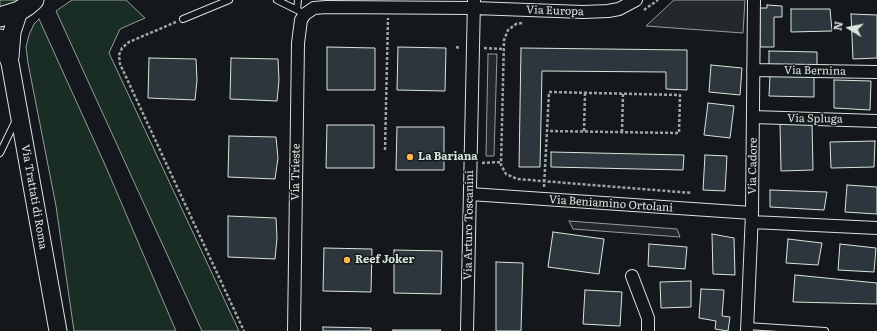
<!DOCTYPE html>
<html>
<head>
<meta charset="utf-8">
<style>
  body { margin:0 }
  #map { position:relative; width:877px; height:331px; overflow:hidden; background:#14181c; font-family:Literata,serif }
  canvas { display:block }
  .north { position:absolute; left:829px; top:8px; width:40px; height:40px; -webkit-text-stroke:3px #14181c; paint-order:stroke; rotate:280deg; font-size:11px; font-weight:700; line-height:16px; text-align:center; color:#d8e6dc }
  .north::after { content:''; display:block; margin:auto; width:14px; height:18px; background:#d8e6dc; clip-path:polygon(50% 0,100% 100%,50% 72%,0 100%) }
</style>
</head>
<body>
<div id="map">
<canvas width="877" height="331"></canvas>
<div class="north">N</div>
</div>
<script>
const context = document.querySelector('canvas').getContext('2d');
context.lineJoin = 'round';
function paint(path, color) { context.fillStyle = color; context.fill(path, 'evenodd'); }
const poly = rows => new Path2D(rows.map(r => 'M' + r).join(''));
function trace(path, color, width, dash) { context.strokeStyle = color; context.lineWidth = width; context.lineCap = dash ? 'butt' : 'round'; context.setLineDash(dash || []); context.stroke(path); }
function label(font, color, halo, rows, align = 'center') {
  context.font = font + ' Literata,serif'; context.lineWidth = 3; context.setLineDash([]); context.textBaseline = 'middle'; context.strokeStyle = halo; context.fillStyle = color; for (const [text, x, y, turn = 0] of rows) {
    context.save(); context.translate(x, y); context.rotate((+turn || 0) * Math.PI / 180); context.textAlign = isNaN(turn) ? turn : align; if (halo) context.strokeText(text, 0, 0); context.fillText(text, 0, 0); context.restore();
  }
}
const green = poly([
  [0,0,29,0,0,12,0,0],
  [72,0,126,0,145,18,120,29,109,53,239,331,202,331,56,11,72,0],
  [39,19,106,167,176,331,74,331,56,206,28,63,26,47,29,35,34,24,39,19]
]);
paint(green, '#1a2d24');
trace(green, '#939e99', 1);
const parking = poly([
  [674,0,745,0,743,33,646,26,674,0],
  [488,54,497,54,494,156,486,156,488,54],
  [569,221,677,229,680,237,573,229,569,221]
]);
paint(parking, '#24282b');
trace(parking, '#939e99', 1);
const building = poly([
  [767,5,782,6,782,17,774,17,774,47,760,47,760,8,767,8,767,5],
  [791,9,830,9,832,31,791,32,791,9],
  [851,14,877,15,877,58,853,59,851,14],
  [327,47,375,48,375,90,327,90,327,47],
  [398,47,446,48,445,91,397,90,398,47],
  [521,48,687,50,687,90,666,89,666,72,542,71,540,167,519,167,521,48],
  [769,51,817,52,817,69,769,68,769,51],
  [149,58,196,59,197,80,195,100,148,98,149,58],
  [231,58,278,59,279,80,277,101,230,99,231,58],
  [711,65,742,68,740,95,709,92,711,65],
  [770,75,814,76,814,97,769,96,770,75],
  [834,80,871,81,870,110,834,108,834,80],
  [708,103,734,106,730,138,704,135,708,103],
  [812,122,813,170,781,171,780,123,812,122],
  [327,125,374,125,374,168,326,168,327,125],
  [397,127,444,127,444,170,396,170,397,127],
  [229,136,276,137,278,158,275,179,228,177,229,136],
  [875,141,874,167,831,168,830,142,875,141],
  [551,152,684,155,683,170,551,167,551,152],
  [705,155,727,156,725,191,703,190,705,155],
  [847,185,877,187,877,214,845,212,847,185],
  [770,190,827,192,824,210,770,207,770,190],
  [228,216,276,218,277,238,275,259,228,257,228,216],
  [553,232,604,239,599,274,548,267,553,232],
  [712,234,734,238,735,275,713,274,712,234],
  [788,239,822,243,818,265,786,263,788,239],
  [649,244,687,247,685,269,648,266,649,244],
  [840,244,876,248,874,272,838,270,840,244],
  [324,248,372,249,371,292,323,291,324,248],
  [394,250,442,251,441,294,394,293,394,250],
  [496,262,523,263,521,331,496,331,496,262],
  [795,275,877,283,877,304,793,302,795,275],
  [691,281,691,307,661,308,660,282,691,281],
  [701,289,724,290,722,316,730,317,728,331,715,329,716,321,699,318,701,289],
  [585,290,622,292,620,326,583,324,585,290],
  [323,327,371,328,371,331,323,331,323,327],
  [393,330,441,330,440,331,393,331,393,330]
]);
paint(building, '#2c363c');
trace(building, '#d8e6dc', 1);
const lane = poly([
  [277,0,305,14],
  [297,10,298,0],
  [183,19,229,0],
  [0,153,16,120],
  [747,326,825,331]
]);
const street = poly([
  [753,70,877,72],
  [753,117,877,121],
  [470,194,752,213],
  [752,222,877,228],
  [632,276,648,318,648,331],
  [294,331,298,43,301,20,305,14,314,8,326,7,474,8,583,12,608,11,619,9,636,0],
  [467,331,474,0],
  [747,331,752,213,754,0]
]);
const secondary = poly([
  [0,38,10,63,58,331],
  [10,57,12,32,19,11]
]);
const primary = poly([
  [0,17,19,11,27,6,34,0]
]);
trace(lane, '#d8e6dc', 8);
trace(street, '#d8e6dc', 14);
trace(secondary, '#d8e6dc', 19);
trace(primary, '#d8e6dc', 21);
trace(poly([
  [644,10,658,0],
  [176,22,129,42,122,48,119,55,120,64,244,331],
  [522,23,516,24,508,30,504,40,501,165,506,174,517,179,692,193],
  [456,47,460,48],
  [484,48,504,49],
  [549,92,680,95,679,133,547,131,549,92],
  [584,131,585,93],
  [622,132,623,93],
  [385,150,388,18],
  [482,163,501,162],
  [544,187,547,131]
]), '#9da8a2', 2.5, [3, 2]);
trace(lane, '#14181c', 6);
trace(street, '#14181c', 12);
trace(secondary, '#14181c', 17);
trace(primary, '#14181c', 19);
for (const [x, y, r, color] of [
  [410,157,4,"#ffb74d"],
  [347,260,4,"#ffb74d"]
]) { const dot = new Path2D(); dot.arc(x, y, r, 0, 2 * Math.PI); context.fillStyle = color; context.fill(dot); trace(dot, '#14181c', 1.5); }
label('11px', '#d8e6dc', '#14181c', [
  ["Via Europa",555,11,2],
  ["Via Bernina",815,71,1],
  ["Via Spluga",815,119,1],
  ["Via Cadore",753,166,-89],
  ["Via Trieste",296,172,-89],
  ["Via Trattati di Roma",34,197,80],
  ["Via Beniamino Ortolani",611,204,4],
  ["Via Arturo Toscanini",469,225,-89]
]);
label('bold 11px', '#d8e6dc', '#14181c', [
  ["La Bariana",418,157],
  ["Reef Joker",355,260]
], 'left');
</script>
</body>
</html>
